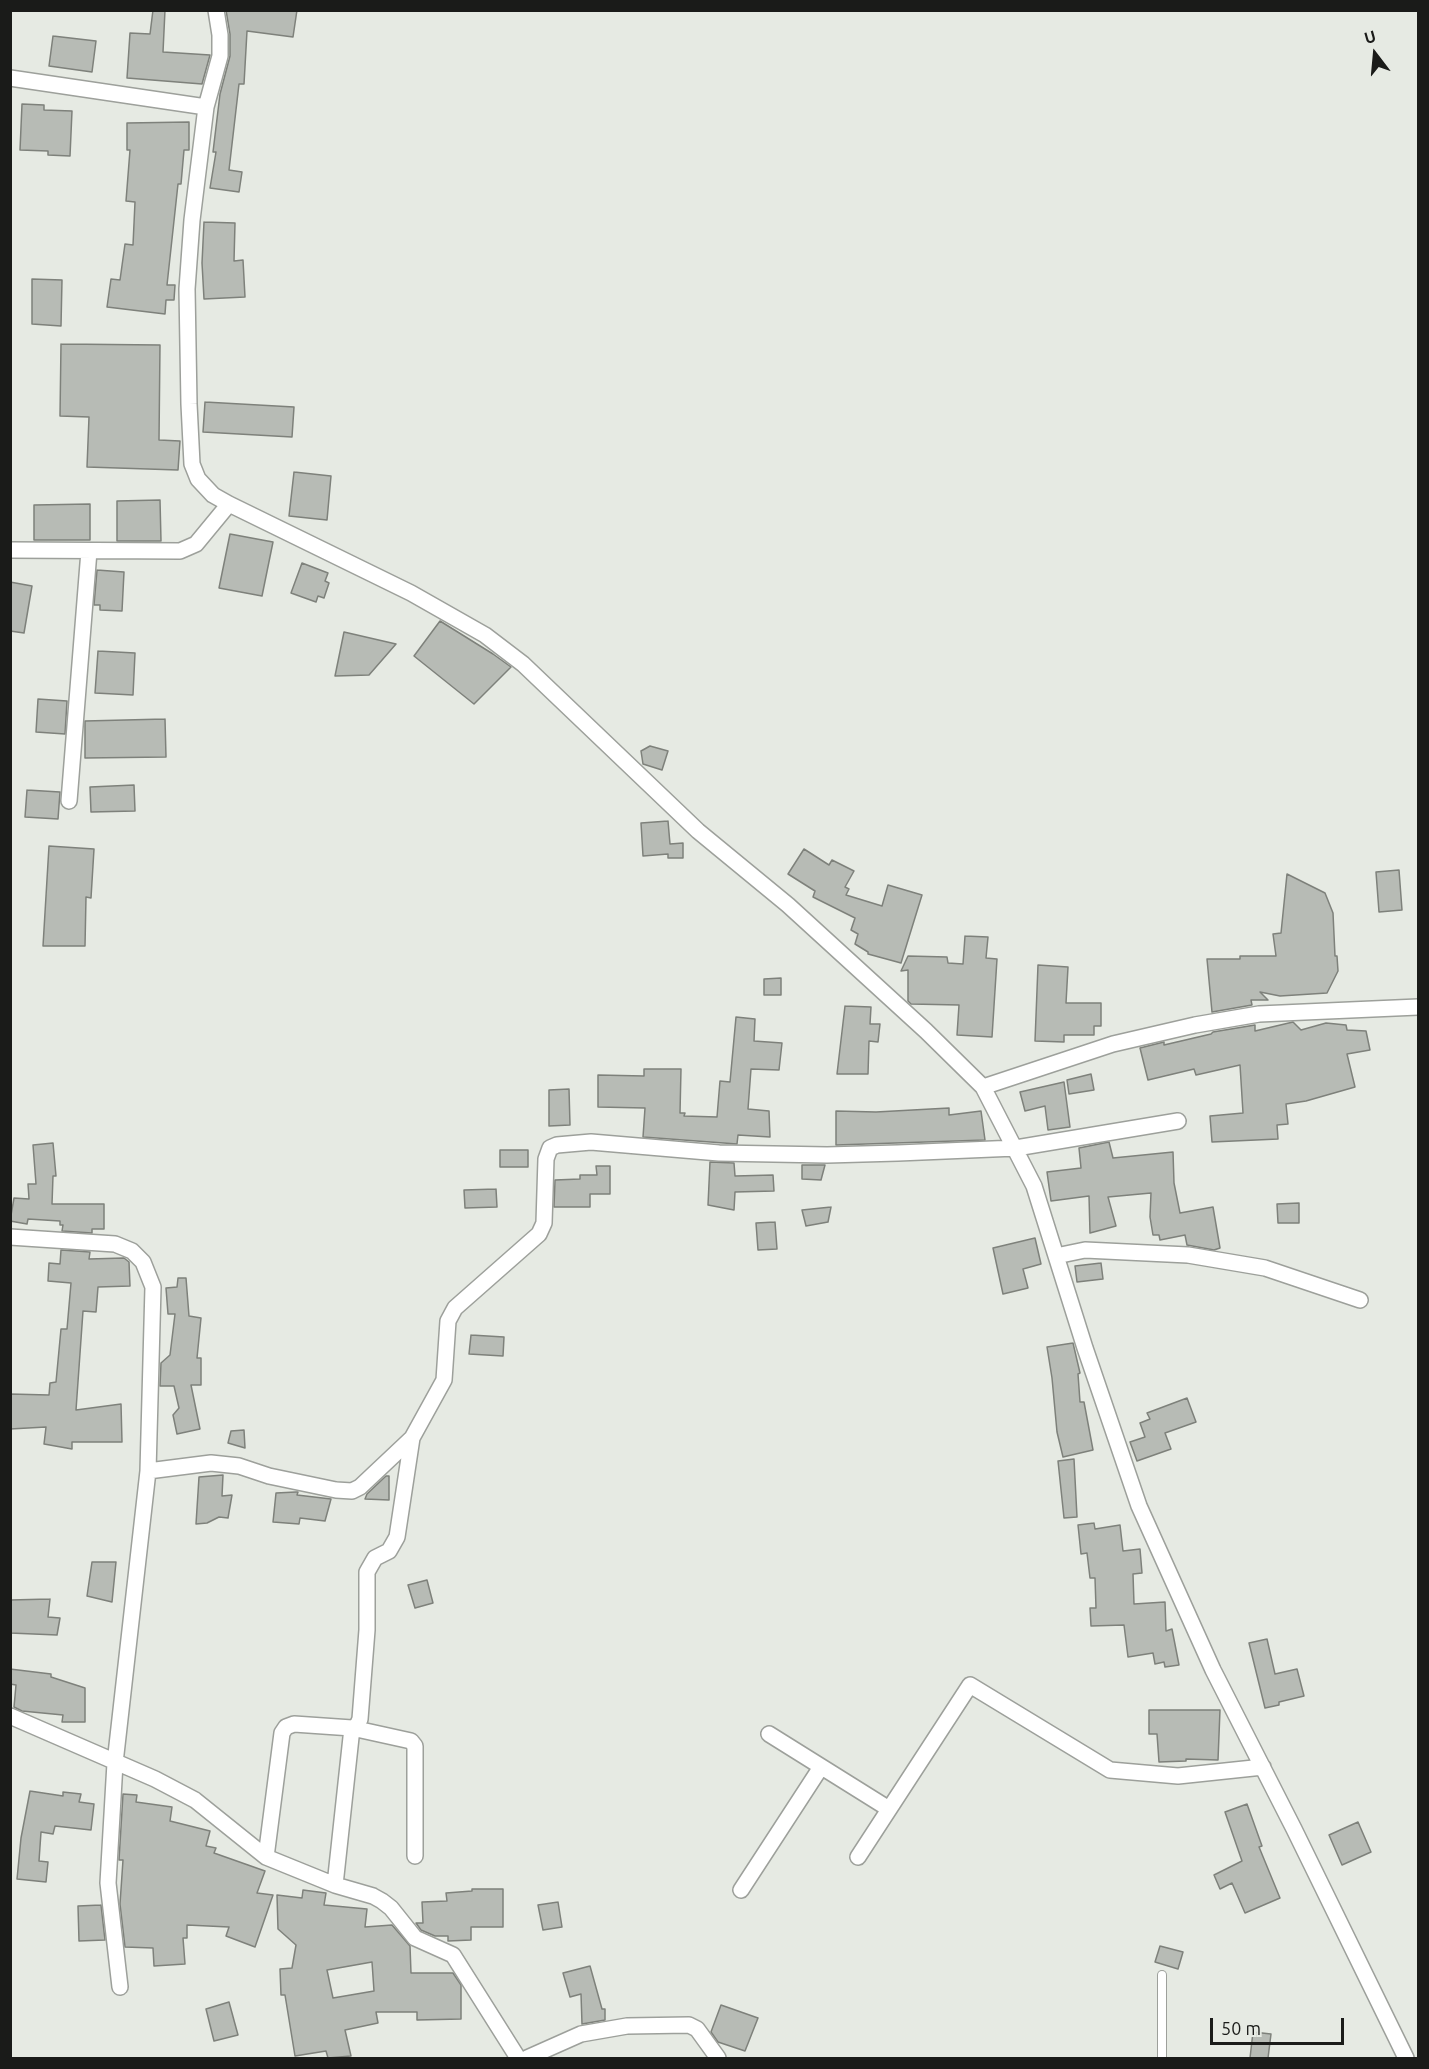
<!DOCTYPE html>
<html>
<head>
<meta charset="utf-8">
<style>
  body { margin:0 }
  #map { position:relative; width:1429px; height:2069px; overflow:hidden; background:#e6eae3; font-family:Ubuntu,sans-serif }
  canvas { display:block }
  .frame { position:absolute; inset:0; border:12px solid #1a1b19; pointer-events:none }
  .north { position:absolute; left:1345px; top:24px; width:60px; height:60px; -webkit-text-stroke:4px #e6eae3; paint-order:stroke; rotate:344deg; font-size:16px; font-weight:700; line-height:24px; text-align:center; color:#1a1b19 }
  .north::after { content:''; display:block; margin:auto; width:21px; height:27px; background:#1a1b19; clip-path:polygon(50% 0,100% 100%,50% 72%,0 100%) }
  .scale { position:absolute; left:1210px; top:2018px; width:134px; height:27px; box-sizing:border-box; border:3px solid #1a1b19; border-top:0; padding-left:8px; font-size:18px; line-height:21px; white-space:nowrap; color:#1a1b19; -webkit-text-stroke:4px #e6eae3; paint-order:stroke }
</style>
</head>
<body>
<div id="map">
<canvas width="1429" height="2069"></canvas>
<div class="frame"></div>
<div class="north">U</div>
<div class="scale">50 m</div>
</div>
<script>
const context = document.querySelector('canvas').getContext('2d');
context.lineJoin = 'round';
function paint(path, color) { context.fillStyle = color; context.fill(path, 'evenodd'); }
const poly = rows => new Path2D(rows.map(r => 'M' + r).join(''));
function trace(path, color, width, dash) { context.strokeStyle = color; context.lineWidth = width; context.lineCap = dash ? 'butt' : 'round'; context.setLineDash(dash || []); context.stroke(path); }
const building = poly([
  [153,10,165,10,163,52,210,55,202,84,127,78,130,33,150,34,153,10],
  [226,10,297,10,293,37,247,31,244,84,239,84,229,170,242,172,239,192,210,188,216,152,213,152,220,94,230,56,230,34,226,10],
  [53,36,96,41,92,72,49,66,53,36],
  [22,104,44,105,44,110,72,111,70,156,48,155,48,151,20,150,22,104],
  [189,122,189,150,184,150,181,184,178,184,167,285,175,285,174,300,166,300,165,314,107,307,111,279,120,280,125,244,133,245,135,202,126,201,130,150,127,150,127,123,189,122],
  [204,222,235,223,234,261,243,260,245,297,204,299,202,263,204,222],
  [32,279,62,280,61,326,32,324,32,279],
  [61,344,160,345,159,440,180,441,178,470,87,467,89,417,60,416,61,344],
  [205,402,294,407,292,437,203,432,205,402],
  [294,472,331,476,327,520,289,516,294,472],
  [160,500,161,541,117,541,117,501,160,500],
  [90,504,90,540,34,540,34,505,90,504],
  [230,534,273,542,262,596,219,588,230,534],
  [302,563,328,573,325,581,329,583,324,598,318,596,316,602,291,593,302,563],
  [97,570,124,572,122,611,100,610,100,605,94,605,97,570],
  [10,582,32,586,24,633,10,631,10,582],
  [440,621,493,654,511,667,474,704,414,656,440,621],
  [344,632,396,644,369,675,335,676,344,632],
  [98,651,135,653,133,695,95,693,98,651],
  [38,699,67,701,65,734,36,732,38,699],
  [165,719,166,757,85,758,85,721,165,719],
  [650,746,668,751,662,770,643,764,641,751,650,746],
  [134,785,135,811,91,812,90,787,134,785],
  [27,790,60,792,58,819,25,817,27,790],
  [668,821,670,844,683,843,683,858,668,858,668,854,643,856,641,823,668,821],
  [49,846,94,849,91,898,86,897,85,946,43,946,49,846],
  [804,849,829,865,832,860,854,871,845,887,849,889,846,895,882,906,888,885,922,895,901,963,868,954,868,952,855,944,858,934,851,930,855,918,813,897,815,891,788,874,804,849],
  [1399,870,1402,910,1379,912,1376,872,1399,870],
  [1287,874,1325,893,1333,913,1335,956,1337,956,1338,971,1327,993,1280,996,1260,992,1268,1000,1251,1000,1252,1005,1212,1012,1207,959,1240,959,1240,956,1276,956,1273,934,1281,933,1287,874],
  [965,936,988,937,986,958,997,959,992,1037,957,1035,959,1005,911,1004,908,1001,908,970,901,971,908,956,947,957,948,963,963,964,965,936],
  [1038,965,1068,967,1066,1003,1101,1003,1101,1026,1094,1026,1094,1035,1064,1035,1064,1042,1035,1041,1038,965],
  [781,978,781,995,764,995,764,979,781,978],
  [845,1006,871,1007,870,1024,880,1024,878,1042,869,1041,868,1074,837,1074,845,1006],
  [736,1017,755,1019,754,1041,782,1043,779,1070,751,1069,748,1109,769,1111,770,1137,738,1135,737,1144,643,1137,645,1108,598,1107,598,1075,644,1076,644,1069,681,1069,680,1113,685,1113,684,1116,717,1117,720,1081,730,1082,736,1017],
  [1293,1022,1301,1030,1326,1023,1346,1025,1347,1030,1366,1031,1370,1050,1347,1054,1355,1087,1306,1101,1286,1104,1288,1124,1277,1125,1278,1139,1212,1142,1210,1116,1243,1113,1240,1065,1196,1075,1194,1069,1148,1080,1140,1048,1164,1042,1164,1045,1211,1034,1213,1032,1255,1025,1255,1031,1293,1022],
  [1091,1074,1094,1090,1069,1094,1067,1080,1091,1074],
  [1064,1082,1070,1127,1048,1130,1045,1106,1025,1111,1020,1092,1064,1082],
  [569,1089,570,1125,549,1126,549,1090,569,1089],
  [949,1108,949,1115,981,1111,985,1140,836,1145,836,1111,876,1112,949,1108],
  [1109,1142,1113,1158,1173,1152,1174,1183,1180,1213,1213,1207,1220,1248,1214,1250,1187,1245,1185,1235,1160,1240,1159,1235,1153,1235,1150,1217,1151,1193,1108,1197,1116,1226,1090,1233,1089,1196,1051,1201,1047,1172,1081,1168,1079,1148,1109,1142],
  [53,1143,56,1176,53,1176,52,1204,104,1204,104,1229,92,1229,92,1233,62,1231,63,1225,60,1225,60,1221,28,1219,27,1224,10,1221,14,1198,29,1199,28,1184,36,1184,33,1145,53,1143],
  [500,1150,528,1150,528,1167,500,1167,500,1150],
  [710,1162,734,1163,735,1176,773,1175,774,1191,735,1192,734,1210,708,1205,710,1162],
  [802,1165,825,1165,821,1180,802,1179,802,1165],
  [596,1166,610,1166,610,1194,590,1194,590,1207,554,1207,555,1180,580,1179,580,1175,597,1175,596,1166],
  [496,1189,497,1207,465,1208,464,1190,496,1189],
  [1299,1203,1299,1223,1278,1223,1277,1204,1299,1203],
  [831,1207,828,1222,806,1226,802,1210,831,1207],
  [775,1222,777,1249,758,1250,756,1223,775,1222],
  [1035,1238,1041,1264,1023,1269,1028,1288,1003,1294,993,1248,1035,1238],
  [61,1250,90,1252,89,1259,124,1258,129,1262,130,1286,98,1287,96,1312,83,1311,76,1410,121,1404,122,1442,72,1442,72,1449,44,1444,46,1427,10,1429,10,1394,49,1395,50,1383,56,1382,61,1329,67,1329,71,1283,48,1281,49,1263,60,1264,61,1250],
  [1101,1263,1103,1279,1077,1282,1075,1266,1101,1263],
  [178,1278,186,1278,189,1316,201,1318,197,1358,201,1358,201,1385,191,1385,200,1429,177,1434,173,1415,179,1408,174,1386,160,1386,161,1363,170,1355,175,1314,168,1314,166,1288,177,1287,178,1278],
  [471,1335,504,1337,503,1356,469,1354,471,1335],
  [1073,1343,1080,1373,1078,1374,1080,1402,1084,1402,1093,1450,1063,1457,1057,1432,1052,1378,1047,1347,1073,1343],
  [1187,1398,1196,1422,1165,1433,1171,1449,1137,1461,1130,1442,1145,1437,1140,1423,1150,1419,1147,1413,1187,1398],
  [244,1430,245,1448,228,1443,231,1431,244,1430],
  [1074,1459,1077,1517,1064,1518,1058,1461,1074,1459],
  [223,1475,222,1496,232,1495,228,1518,219,1517,207,1523,196,1524,199,1477,223,1475],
  [386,1476,389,1476,389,1500,365,1499,367,1494,386,1476],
  [296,1492,298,1492,297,1495,331,1499,325,1521,300,1518,299,1524,273,1522,276,1493,296,1492],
  [1094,1523,1095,1529,1120,1525,1123,1551,1140,1549,1142,1573,1133,1574,1134,1604,1165,1602,1166,1631,1172,1629,1179,1665,1165,1667,1164,1662,1155,1664,1153,1653,1128,1657,1124,1625,1091,1626,1090,1608,1096,1608,1095,1578,1090,1578,1087,1553,1081,1554,1078,1525,1094,1523],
  [92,1562,116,1562,112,1602,87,1596,92,1562],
  [427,1580,433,1603,415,1608,408,1585,427,1580],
  [50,1599,48,1617,60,1618,57,1635,10,1633,10,1600,50,1599],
  [1267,1639,1275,1674,1297,1669,1304,1696,1279,1702,1279,1705,1265,1708,1249,1643,1267,1639],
  [10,1669,51,1674,51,1677,85,1688,85,1722,62,1722,63,1715,22,1711,14,1707,16,1685,10,1684,10,1669],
  [1149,1710,1220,1710,1218,1760,1186,1759,1186,1761,1159,1762,1157,1734,1149,1734,1149,1710],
  [30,1791,63,1796,63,1792,81,1794,79,1802,94,1804,91,1830,55,1826,53,1834,41,1832,39,1861,48,1862,46,1882,17,1879,21,1838,30,1791],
  [123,1794,137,1795,136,1802,172,1807,170,1821,210,1831,206,1846,216,1848,214,1853,265,1871,257,1893,273,1895,255,1947,226,1936,229,1927,187,1925,187,1938,183,1938,185,1964,154,1966,153,1948,125,1947,120,1904,123,1860,119,1860,123,1794],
  [1247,1804,1262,1846,1259,1847,1280,1898,1245,1913,1232,1883,1220,1889,1214,1875,1242,1861,1225,1812,1247,1804],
  [1358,1822,1371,1852,1342,1865,1329,1835,1358,1822],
  [472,1889,503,1889,503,1927,471,1927,471,1940,448,1941,448,1936,435,1936,421,1930,416,1923,423,1923,422,1902,447,1901,446,1893,472,1891,472,1889],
  [303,1890,326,1893,324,1905,367,1909,365,1927,392,1925,410,1946,411,1973,453,1973,461,1985,461,2019,417,2020,417,2012,376,2012,378,2023,345,2030,351,2056,328,2058,326,2051,295,2056,285,1995,281,1995,280,1969,292,1968,296,1945,278,1929,277,1895,302,1898,303,1890],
  [372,1962,374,1991,333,1998,327,1970,372,1962],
  [558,1902,562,1927,543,1930,538,1905,558,1902],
  [101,1905,105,1940,79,1941,78,1906,101,1905],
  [1160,1946,1183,1952,1178,1969,1155,1962,1160,1946],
  [590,1966,602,2009,605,2009,605,2020,582,2024,581,1994,570,1997,563,1973,590,1966],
  [229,2002,238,2035,214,2041,206,2009,229,2002],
  [721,2005,758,2018,745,2051,718,2042,711,2032,721,2005],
  [1253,2032,1271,2034,1268,2058,1250,2058,1253,2032]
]);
paint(building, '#b7bbb5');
trace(building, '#7e817b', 1.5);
const service = poly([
  [1162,2058,1162,1975]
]);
const minor = poly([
  [216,10,220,35,220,56,206,107,192,220,187,289,189,404,192,464,198,479,213,495,229,504,411,593,485,635,523,664,698,831,788,905,926,1031,983,1087,1034,1186,1085,1348,1139,1506,1213,1670,1294,1829,1406,2058],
  [10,78,206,107],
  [10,550,180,551,196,544,229,504],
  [69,801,89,551],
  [983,1087,1113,1044,1195,1025,1259,1014,1418,1007],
  [10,1237,115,1244,132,1251,143,1262,153,1287,148,1471,115,1763,108,1883,120,1987],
  [1056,1256,1085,1250,1188,1255,1265,1268,1360,1300],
  [148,1471,211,1463,239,1466,269,1476,336,1490,352,1491,360,1487,412,1438],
  [10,1716,155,1779,195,1800,266,1857,335,1885,373,1896,382,1901,391,1908,415,1938,453,1955,518,2058],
  [769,1734,889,1809],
  [266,1857,282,1733,286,1727,294,1724,352,1728,357,1726,360,1719,367,1630,367,1572,375,1558,389,1551,397,1537,412,1438,444,1380,448,1321,455,1308,539,1234,544,1223,546,1159,550,1148,557,1145,591,1142,719,1153,827,1155,898,1153,1016,1148,1178,1121],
  [858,1857,970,1685,1110,1770,1178,1776,1263,1767],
  [335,1885,352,1728,411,1741,415,1746,415,1856],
  [741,1890,821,1767],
  [527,2058,581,2034,627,2026,689,2025,697,2029,718,2058]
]);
trace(service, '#9da09b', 10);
trace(minor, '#9da09b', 18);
trace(service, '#fff', 8);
trace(minor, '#fff', 15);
</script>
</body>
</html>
